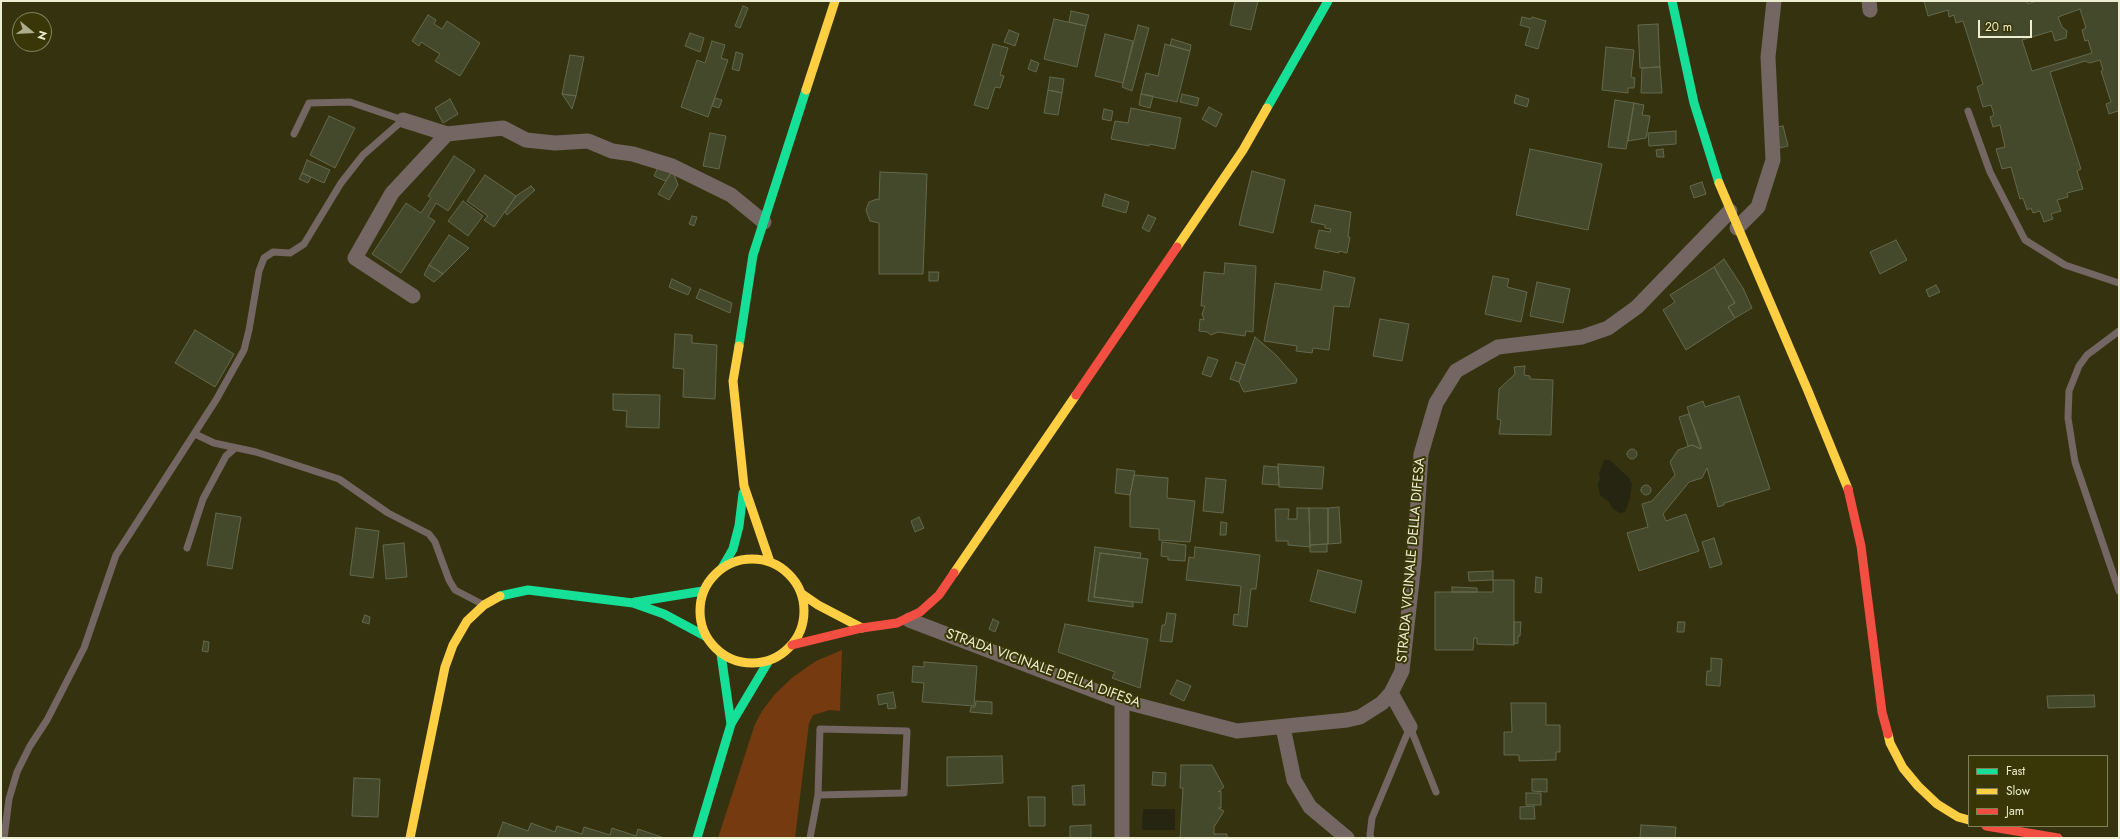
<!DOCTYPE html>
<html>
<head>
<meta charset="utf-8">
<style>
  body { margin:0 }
  #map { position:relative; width:2120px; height:839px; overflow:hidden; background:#35330f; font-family:Jost,sans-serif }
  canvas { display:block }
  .frame { position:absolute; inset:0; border:2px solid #edeecf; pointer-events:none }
  .legend { position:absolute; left:1968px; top:755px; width:140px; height:72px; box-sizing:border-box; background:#393707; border:1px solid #818057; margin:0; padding:5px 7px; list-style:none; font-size:12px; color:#edeecf }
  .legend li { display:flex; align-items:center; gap:8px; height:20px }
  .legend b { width:20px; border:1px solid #818057 }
  .north { position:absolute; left:12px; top:12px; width:40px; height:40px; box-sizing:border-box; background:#393707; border:1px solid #818057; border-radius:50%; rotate:108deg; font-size:11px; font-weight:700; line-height:16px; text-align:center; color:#edeecf }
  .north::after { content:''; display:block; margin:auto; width:14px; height:18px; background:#adad8c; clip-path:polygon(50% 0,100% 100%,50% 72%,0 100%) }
  .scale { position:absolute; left:1978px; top:20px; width:54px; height:18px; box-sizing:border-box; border:2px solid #edeecf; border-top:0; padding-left:5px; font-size:12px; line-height:14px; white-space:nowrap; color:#edeecf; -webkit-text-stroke:3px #393707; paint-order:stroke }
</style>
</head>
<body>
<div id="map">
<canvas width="2120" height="839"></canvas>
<div class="frame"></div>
<ul class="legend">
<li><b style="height:5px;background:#16e098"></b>Fast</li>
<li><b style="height:5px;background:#ffcf43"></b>Slow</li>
<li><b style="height:5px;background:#f24e42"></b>Jam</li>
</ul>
<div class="north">N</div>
<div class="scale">20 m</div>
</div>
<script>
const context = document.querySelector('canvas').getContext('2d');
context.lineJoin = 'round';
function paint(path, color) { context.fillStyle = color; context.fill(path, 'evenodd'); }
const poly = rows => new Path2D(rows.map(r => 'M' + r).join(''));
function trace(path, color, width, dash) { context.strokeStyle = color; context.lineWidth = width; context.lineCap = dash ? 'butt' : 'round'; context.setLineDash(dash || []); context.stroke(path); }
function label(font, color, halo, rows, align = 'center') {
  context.font = font + ' Jost,sans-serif'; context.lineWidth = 4; context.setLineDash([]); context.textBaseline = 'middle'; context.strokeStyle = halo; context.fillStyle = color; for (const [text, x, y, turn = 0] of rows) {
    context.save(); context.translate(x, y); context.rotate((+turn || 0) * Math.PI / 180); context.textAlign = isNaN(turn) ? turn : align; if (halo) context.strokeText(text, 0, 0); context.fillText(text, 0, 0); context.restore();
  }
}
paint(poly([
  [842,650,840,711,830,710,813,715,809,723,795,838,718,838,755,724,762,711,775,694,793,677,816,661]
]), '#763a10');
paint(poly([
  [1604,460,1610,460,1630,479,1632,484,1630,498,1625,512,1620,513,1613,509,1609,502,1600,495,1598,484,1600,479,1599,474],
  [1143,809,1175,809,1175,830,1142,830]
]), '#262511');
const building = poly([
  [1235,1,1258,1,1251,30,1230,25,1235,1],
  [1924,1,2027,1,2028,4,2036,1,2119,1,2119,114,2118,111,2109,114,2106,104,2111,102,2101,71,2103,70,2100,60,2090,63,2085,61,2050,72,2081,169,2077,171,2083,189,2067,193,2068,197,2057,200,2061,211,2051,214,2053,219,2044,222,2040,211,2033,213,2031,208,2027,210,2023,198,2020,199,2011,167,2002,169,1996,149,2005,147,2000,125,1993,127,1990,117,1994,115,1991,105,1983,107,1977,87,1983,84,1963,21,1956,23,1954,15,1949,17,1948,10,1928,16,1924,1],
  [2080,9,2086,28,2082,30,2085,41,2088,40,2092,53,2032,71,2022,40,2052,31,2055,41,2066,38,2067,31,2062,27,2058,17,2080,9],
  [743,6,748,8,740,28,735,26,743,6],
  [1071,11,1089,15,1086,26,1069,22,1071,11],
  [428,15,436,20,434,24,442,29,447,21,480,43,460,76,435,61,440,54,421,42,419,46,412,41,428,15],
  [1522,17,1531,19,1532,17,1546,21,1538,49,1525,45,1530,28,1520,25,1522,17],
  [1054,19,1086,26,1077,67,1044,59,1054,19],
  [1658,24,1660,67,1640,68,1638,25,1658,24],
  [1138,25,1149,28,1132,91,1122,87,1138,25],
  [1009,30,1019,34,1015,46,1004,42,1009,30],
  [690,33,704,38,700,52,685,46,690,33],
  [1105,34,1133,41,1123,83,1095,76,1105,34],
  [1172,39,1191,45,1190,51,1170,45,1172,39],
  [712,41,725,45,721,58,728,60,708,117,681,107,697,60,705,63,712,41],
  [993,44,1008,48,1000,75,1004,76,1000,88,995,87,988,109,974,105,993,44],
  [1165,44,1190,51,1177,102,1141,94,1146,73,1158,76,1165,44],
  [1606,47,1634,50,1631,77,1635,78,1634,88,1628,88,1628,93,1602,90,1606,47],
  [736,52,743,54,739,71,732,69,736,52],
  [570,55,584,57,576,96,562,94,570,55],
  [1031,60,1039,63,1036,72,1028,69,1031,60],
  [1660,67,1662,93,1641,93,1642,68,1660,67],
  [1050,77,1064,79,1062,93,1048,90,1050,77],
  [1048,90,1062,93,1058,115,1044,113,1048,90],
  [562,94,576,96,572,109,562,94],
  [1141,94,1153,96,1150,108,1139,105,1141,94],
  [1182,94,1199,98,1197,106,1180,102,1182,94],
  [1516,95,1529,99,1527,107,1514,103,1516,95],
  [715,98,722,100,719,108,712,106,715,98],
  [450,99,458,114,443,123,435,108,450,99],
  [1615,100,1634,103,1626,149,1608,147,1615,100],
  [1634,103,1644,105,1642,115,1650,116,1646,138,1628,141,1634,103],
  [1209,107,1222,114,1216,127,1202,119,1209,107],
  [1131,108,1181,118,1175,149,1149,144,1149,146,1111,139,1115,121,1128,123,1131,108],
  [1104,109,1113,111,1111,121,1102,119,1104,109],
  [329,116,355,128,335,168,310,155,329,116],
  [1783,126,1788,146,1780,148,1776,127,1783,126],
  [1676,131,1676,144,1649,146,1648,133,1676,131],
  [710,133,726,136,719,169,703,166,710,133],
  [1530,149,1602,164,1588,230,1516,215,1530,149],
  [1663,149,1664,157,1657,157,1656,150,1663,149],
  [454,156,475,170,448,211,436,203,428,217,435,221,401,273,372,254,406,203,421,213,431,198,428,196,454,156],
  [307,160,330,170,324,183,302,173,307,160],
  [659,165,671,173,665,181,654,176,659,165],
  [1252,171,1285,180,1273,233,1239,225,1252,171],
  [880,172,927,174,923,274,879,274,879,223,870,221,866,210,869,202,877,199,879,200,880,172],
  [302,173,311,177,308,183,299,179,302,173],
  [671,173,674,174,678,185,669,200,658,194,671,173],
  [485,175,516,196,494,227,484,220,488,216,467,201,485,175],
  [1702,182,1706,194,1694,198,1690,186,1702,182],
  [531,186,535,190,507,215,505,212,516,196,531,186],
  [1105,194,1129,202,1126,213,1102,206,1105,194],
  [463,201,483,216,468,236,448,221,463,201],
  [1315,205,1351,212,1348,237,1350,237,1347,253,1339,251,1339,253,1315,248,1319,230,1330,232,1331,229,1325,228,1325,225,1311,222,1315,205],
  [1148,215,1156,218,1149,232,1142,228,1148,215],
  [692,216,697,217,694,226,689,224,692,216],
  [449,235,469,248,443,274,429,265,449,235],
  [1896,240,1907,260,1880,274,1870,252,1896,240],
  [1724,259,1743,288,1752,308,1735,318,1728,307,1735,303,1714,267,1724,259],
  [1225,263,1256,266,1253,332,1246,331,1245,336,1218,332,1211,335,1207,332,1199,331,1200,319,1204,320,1202,314,1205,306,1201,306,1204,272,1224,274,1225,263],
  [429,265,443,274,434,282,424,275,429,265],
  [1714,267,1735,303,1728,307,1735,318,1686,350,1663,310,1675,302,1670,295,1714,267],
  [1324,271,1355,278,1349,307,1334,306,1329,350,1313,348,1312,353,1296,351,1297,346,1264,341,1275,283,1321,290,1324,271],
  [929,272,939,272,938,281,929,281,929,272],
  [1493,276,1509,279,1507,287,1527,292,1521,322,1485,314,1493,276],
  [672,279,691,288,688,295,669,287,672,279],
  [1537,282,1570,289,1563,323,1530,316,1537,282],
  [1936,285,1940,292,1929,297,1926,290,1936,285],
  [700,289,732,303,730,313,696,298,700,289],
  [1380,319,1409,324,1402,361,1373,356,1380,319],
  [195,330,234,354,215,387,175,363,195,330],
  [675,334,692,335,692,343,717,345,715,399,683,397,684,369,673,368,675,334],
  [1255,337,1276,355,1297,379,1296,383,1244,392,1239,382,1255,337],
  [1208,357,1218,360,1211,377,1202,374,1208,357],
  [1236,362,1245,365,1239,382,1230,379,1236,362],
  [1525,366,1524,375,1530,376,1530,379,1553,380,1551,435,1499,434,1501,420,1497,419,1499,389,1515,374,1514,367,1525,366],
  [613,394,660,395,659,428,626,427,627,411,613,410,613,394],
  [1739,396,1770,489,1728,502,1724,503,1724,505,1718,507,1707,468,1702,478,1689,482,1663,514,1666,521,1686,514,1699,551,1639,571,1627,533,1648,527,1642,504,1652,501,1675,475,1670,462,1678,450,1692,445,1701,449,1687,407,1703,401,1705,407,1739,396],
  [1689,414,1701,445,1701,449,1692,445,1688,446,1679,417,1689,414],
  '1627 454a5 5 0 1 1 10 0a5 5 0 1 1-10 0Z',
  [1278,464,1324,467,1322,489,1279,487,1278,464],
  [1264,466,1278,467,1279,485,1262,484,1264,466],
  [1117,469,1135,471,1130,495,1115,493,1117,469],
  [1134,475,1168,478,1167,498,1195,501,1190,542,1159,540,1159,529,1130,527,1130,495,1134,475],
  [1206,478,1226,480,1223,513,1203,511,1206,478],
  '1641 490a5 5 0 1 1 10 0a5 5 0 1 1-10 0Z',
  [1339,507,1341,543,1328,544,1328,508,1339,507],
  [1297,508,1309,508,1310,547,1288,545,1288,541,1276,541,1275,509,1289,509,1288,519,1297,519,1297,508],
  [1309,508,1328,508,1328,544,1310,545,1309,508],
  [216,513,241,517,232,569,207,565,216,513],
  [919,517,924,528,915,532,911,521,919,517],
  [1221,522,1227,523,1226,535,1220,535,1221,522],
  [356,528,379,531,373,578,350,575,356,528],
  [1714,538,1722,564,1710,568,1702,542,1714,538],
  [1162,542,1186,545,1185,561,1168,560,1168,557,1161,556,1162,542],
  [404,543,407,577,386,579,383,545,404,543],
  [1327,544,1327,552,1310,552,1310,545,1327,544],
  [1095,547,1141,553,1140,558,1100,553,1094,597,1133,602,1133,607,1088,601,1095,547],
  [1195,547,1260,555,1256,589,1251,589,1247,627,1233,625,1234,614,1238,615,1241,586,1186,580,1189,557,1194,558,1195,547],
  [1100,553,1148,559,1142,603,1094,597,1100,553],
  [1318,570,1362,581,1355,613,1310,601,1318,570],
  [1493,571,1493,580,1469,581,1468,572,1493,571],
  [1536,577,1542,578,1541,593,1535,592,1536,577],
  [1493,580,1514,580,1514,645,1477,644,1477,638,1474,638,1473,650,1435,650,1435,592,1493,592,1493,580],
  [1452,587,1477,588,1477,592,1452,592,1452,587],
  [1167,613,1176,614,1172,642,1160,641,1162,625,1165,625,1167,613],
  [365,615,370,617,369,624,362,622,365,615],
  [993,619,999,622,995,632,989,629,993,619],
  [1514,622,1521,622,1520,636,1518,636,1518,643,1514,644,1514,622],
  [1678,622,1685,622,1684,632,1677,632,1678,622],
  [1065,624,1148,639,1140,688,1112,678,1115,672,1058,652,1065,624],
  [204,641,209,642,208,652,202,651,204,641],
  [1711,658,1722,659,1720,686,1706,685,1707,671,1711,671,1711,658],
  [924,662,977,666,974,706,922,702,924,683,912,682,913,666,924,667,924,662],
  [1177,680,1191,686,1184,701,1170,694,1177,680],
  [893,692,896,708,888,709,887,703,879,705,877,695,893,692],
  [2094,695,2095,707,2048,708,2047,696,2094,695],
  [976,701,992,702,992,714,970,712,971,707,975,707,976,701],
  [1511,703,1546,703,1546,725,1560,725,1560,752,1556,752,1556,760,1519,761,1519,755,1504,755,1504,732,1512,732,1511,703],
  [1002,756,1003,783,947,786,947,757,1002,756],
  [1181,765,1212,765,1224,787,1218,792,1221,791,1221,808,1218,808,1224,811,1214,827,1214,834,1227,834,1227,838,1180,838,1183,788,1180,788,1181,765],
  [1153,772,1166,773,1165,786,1152,785,1153,772],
  [354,778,380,779,378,817,352,816,354,778],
  [1532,779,1547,779,1547,792,1532,791,1532,779],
  [1084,785,1085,805,1073,805,1072,786,1084,785],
  [1526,793,1541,793,1541,805,1526,805,1526,793],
  [1028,797,1045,797,1045,826,1029,826,1028,797],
  [1534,806,1535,819,1520,819,1520,807,1534,806],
  [503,822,528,831,531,823,555,832,557,826,582,834,584,827,610,835,612,828,636,836,638,829,664,838,497,838,503,822],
  [1091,825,1091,838,1070,838,1070,826,1091,825],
  [1641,825,1676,827,1675,838,1640,838,1641,825]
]);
paint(building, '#45492c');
trace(building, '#64684d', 1);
trace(poly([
  [1968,111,1990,172,2025,240,2065,265,2119,283],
  [2119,331,2087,355,2079,366,2069,391,2068,418,2075,462,2119,591],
  [195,434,214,443,256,452,339,479,388,513,429,534,435,542,449,580,455,590,482,604],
  [187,548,203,499,226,456,234,449],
  [1410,727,1436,792],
  [4,838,9,799,17,772,30,746,47,720,84,648,116,555,216,400,244,350,249,330,259,271,264,258,273,252,290,253,304,244,341,183,363,155,403,120,350,102,309,103,294,134],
  [810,838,818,795,820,729,907,731,904,793,818,795],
  [1371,838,1370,835,1372,818,1410,727]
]), '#746663', 7);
trace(poly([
  [1869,1,1870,10],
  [403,120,447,134,503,128,526,140,555,143,588,141,612,151,633,154,672,166,731,195,764,222],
  [1737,228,1758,207,1773,160,1768,57,1774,1],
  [413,296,355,258,392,193,447,134],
  [909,620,1122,701,1237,731,1347,720,1360,717,1382,703,1391,693,1402,671,1414,563,1421,454,1436,403,1456,371,1498,347,1582,337,1608,328,1637,307,1730,211],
  [1391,693,1410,727],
  [1283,727,1294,780,1310,807,1347,838],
  [1122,838,1122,701]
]), '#746663', 15);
trace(poly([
  [1672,1,1694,103,1719,183],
  [1267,108,1328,1],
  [739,346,753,255,806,90],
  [722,568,733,549,739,526,743,493],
  [500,596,528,590,633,603,664,614,705,636],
  [635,602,703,591],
  [721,654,731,724],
  [697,838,731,724,768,662]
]), '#16e098', 9);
trace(poly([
  [806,90,835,1],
  [1719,183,1808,391,1848,489],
  [1177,247,1243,150,1267,108],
  [739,346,733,381,744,486,770,562],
  '700 611a52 52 0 1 1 104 0a52 52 0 1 1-104 0Z',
  [954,573,1076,395],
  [802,594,818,605,862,628],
  [1888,734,1890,743,1903,768,1918,786,1937,804,1958,817,1969,820],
  [410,838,445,667,453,645,467,621,484,605,500,596]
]), '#ffcf43', 9);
trace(poly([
  [1076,395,1177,247],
  [1848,489,1861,546,1882,712,1888,734],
  [792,645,862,628,897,623,920,612,939,595,954,573],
  [1986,826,2058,838]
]), '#f24e42', 9);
label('14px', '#edeecf', '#393707', [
  ["STRADA VICINALE DELLA DIFESA",1412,560,-85],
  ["STRADA VICINALE DELLA DIFESA",1043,669,20]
]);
</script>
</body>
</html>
